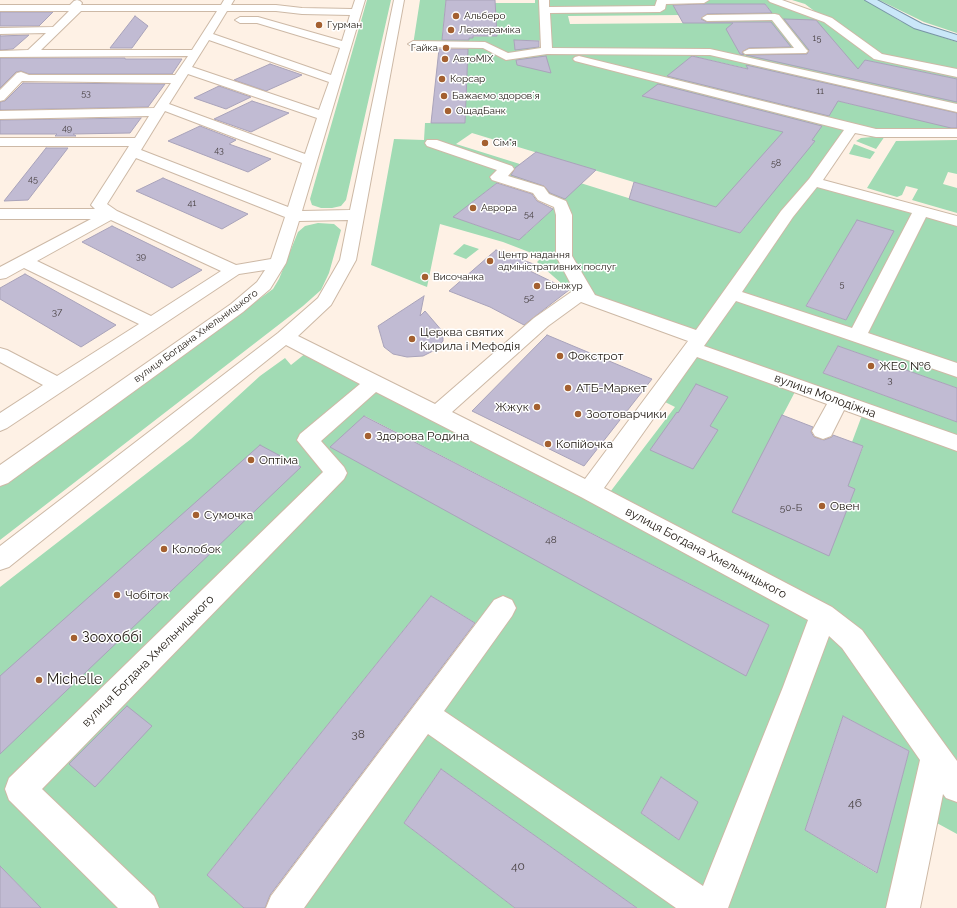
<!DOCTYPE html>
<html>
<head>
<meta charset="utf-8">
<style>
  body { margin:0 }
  canvas { display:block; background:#fef1e5 }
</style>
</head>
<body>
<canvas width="957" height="908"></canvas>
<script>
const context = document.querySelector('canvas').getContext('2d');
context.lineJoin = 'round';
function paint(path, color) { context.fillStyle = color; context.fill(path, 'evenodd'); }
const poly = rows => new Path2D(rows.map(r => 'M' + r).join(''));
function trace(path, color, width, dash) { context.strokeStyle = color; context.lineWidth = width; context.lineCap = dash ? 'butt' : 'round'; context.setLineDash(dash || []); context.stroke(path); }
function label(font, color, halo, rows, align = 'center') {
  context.font = font + ' Raleway,sans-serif'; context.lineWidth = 3; context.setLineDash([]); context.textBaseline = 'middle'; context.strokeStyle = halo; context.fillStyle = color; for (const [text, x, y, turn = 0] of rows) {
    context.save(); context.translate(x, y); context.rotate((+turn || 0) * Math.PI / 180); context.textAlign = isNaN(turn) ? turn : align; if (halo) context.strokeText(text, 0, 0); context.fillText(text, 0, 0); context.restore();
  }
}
paint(poly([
  [367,0,391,0,346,200,341,206,332,208,321,208,312,205,310,199],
  [420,0,446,0,442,37,496,36,496,19,473,3,535,3,535,0,773,0,817,13,805,4,792,0,866,0,900,21,929,33,957,42,957,79,865,60,957,90,957,136,885,136,876,149,856,141,861,138,884,136,847,127,814,182,957,221,957,388,838,346,823,373,957,422,957,834,924,816,903,908,637,908,441,769,404,823,515,908,268,908,477,624,431,596,207,875,244,908,41,908,0,866,0,587,191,439,260,376,285,358,291,365,311,349,604,500,675,407,657,398,699,339,575,298,569,290,537,262,542,257,503,242,440,224,427,287,371,265,394,139,424,140,425,123,465,123,468,45,413,45],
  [673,4,765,4,770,10,677,11],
  [682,15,686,23,570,24,568,16],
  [787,20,815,20,848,58],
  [514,41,514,40,546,41,543,47,515,47],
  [692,56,952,115,946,126,682,65],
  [472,133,752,218,740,233,456,144],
  [502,179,536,191,532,194,559,203,526,234,497,224,490,230,454,217],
  [857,221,846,320,806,306],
  [798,386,864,410,852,442,863,447,856,464,774,432],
  [365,416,769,625,746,675,331,447],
  [843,716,909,751,876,873,805,830],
  [661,777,697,802,679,840,641,813],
  [879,0,957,0,957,33,924,22],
  [957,140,957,174,948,172,943,184,957,188,957,213,912,200,918,189,906,186,902,195,897,197,867,188,896,141],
  [854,144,875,152,870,159,849,154],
  [318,223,334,224,341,230,329,273,321,290,303,306,0,540,0,487,273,289,279,279,298,232,305,226],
  [464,244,479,249,466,259,453,254]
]), '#a1dbb4');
const building = poly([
  [446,0,495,0,497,36,473,36,473,38,469,38,469,40,442,40,446,0],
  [704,4,765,4,772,13,707,14,701,19,707,22,771,22,791,47,749,48,742,52,744,55,740,54,726,29,733,23,683,23,673,5,704,4],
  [0,12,53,12,39,26,0,26,0,12],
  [135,16,148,26,132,48,110,48,135,16],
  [784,19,816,20,858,69,865,60,957,79,957,102,746,55,807,54,809,50,784,19],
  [0,35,0,36,29,35,13,49,0,50,0,35],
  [514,40,539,41,539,47,515,50,514,40],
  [439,49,468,49,465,123,431,123,439,49],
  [546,56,551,73,517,65,516,60,546,56],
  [692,56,748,69,746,65,957,113,957,128,951,128,838,101,829,116,667,76,692,56],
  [0,58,125,58,125,59,182,59,172,74,29,74,21,71,16,72,0,88,0,58],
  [270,64,302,75,266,91,234,80,270,64],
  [23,83,165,84,148,107,0,110,0,102,5,101,23,83],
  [658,84,822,126,812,140,815,141,740,233,629,199,634,182,716,207,783,132,642,96,658,84],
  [219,86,251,97,226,109,194,98,219,86],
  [252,101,289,113,251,132,214,119,252,101],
  [141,118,130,133,73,134,76,136,55,136,57,134,0,134,0,120,141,118],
  [200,126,236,140,229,144,271,159,248,172,168,141,200,126],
  [46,148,68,148,28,200,4,201,46,148],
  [536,152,596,170,565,199,550,193,544,186,511,175,515,168,536,152],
  [163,178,248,214,222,229,136,191,163,178],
  [497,183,532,194,537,201,553,209,519,240,453,217,497,183],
  [857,220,894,231,846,320,806,306,857,220],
  [112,226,202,270,172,288,82,242,112,226],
  [496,250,536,265,530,271,569,290,524,325,490,307,449,291,496,250],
  [25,274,116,325,81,347,0,299,0,288,25,274],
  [424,296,420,316,425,311,443,332,443,341,435,350,423,356,407,357,393,354,384,347,378,326,424,296],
  [547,335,652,379,584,466,472,411,547,335],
  [838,346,957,388,957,422,823,373,838,346],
  [696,384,728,397,710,426,718,430,693,469,650,450,677,412,678,413,696,384],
  [782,415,813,427,811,432,814,437,824,440,832,437,833,435,863,446,848,486,855,489,829,556,732,512,782,415],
  [364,416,769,625,746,676,330,447,364,416],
  [260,445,301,467,0,754,0,676,260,445],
  [431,596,475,623,270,895,265,908,244,908,207,875,431,596],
  [127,706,152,726,95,787,69,764,127,706],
  [843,716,909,751,877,873,805,830,843,716],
  [441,769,637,908,515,908,404,823,441,769],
  [661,777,698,802,679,840,641,813,661,777],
  [0,866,41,908,0,908,0,866]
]);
paint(building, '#c1bbd3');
trace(building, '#a9a3ba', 1);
const minor = poly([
  [77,0,80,1,82,3,81,5,221,5,224,0,234,0,231,5,276,5,302,8,352,9,355,0,365,0,302,211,350,210,394,0,404,0,356,260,331,305,298,336,435,404,534,318,574,290,556,256,556,215,554,207,538,200,533,193,492,180,490,177,497,170,427,146,425,143,427,140,437,140,512,166,514,169,508,176,544,187,549,194,566,201,572,215,572,256,595,295,696,330,781,211,809,179,844,130,575,61,573,59,575,57,579,56,876,129,957,129,957,137,876,137,855,133,823,180,957,216,957,226,926,217,868,333,957,363,957,377,736,301,704,346,957,435,957,451,844,410,831,436,823,439,815,436,812,431,827,404,697,357,604,488,832,607,862,630,957,761,957,802,946,798,943,794,920,908,886,908,920,760,842,648,829,636,728,908,676,908,428,734,304,908,266,908,271,896,494,600,503,596,512,600,516,608,512,616,444,711,703,886,783,687,808,620,581,497,376,392,321,441,344,467,347,473,344,479,42,789,154,896,159,908,118,908,9,800,5,789,9,778,323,472,297,440,300,434,360,384,286,345,9,567,0,570,0,546,278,333,318,298,340,260,348,220,299,221,286,263,270,289,243,312,8,483,0,486,0,465,231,304,257,282,265,270,239,274,7,428,0,431,0,413,43,385,0,362,0,348,7,350,57,376,139,324,24,268,6,278,0,279,0,267,91,219,0,219,0,209,95,209,91,205,129,146,0,146,0,138,135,138,149,116,0,119,0,111,154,108,171,83,22,81,4,100,0,101,0,90,17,73,21,72,29,75,175,75,188,56,0,57,0,51,28,50,46,33,0,34,0,28,53,27,69,11,0,11,0,5,70,5,74,1,77,0],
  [81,11,217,11,192,50,41,50,81,11],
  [227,11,276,11,302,14,350,15,342,41,258,17,240,17,235,20,240,23,257,23,340,48,331,75,213,34,227,11],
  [209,40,329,82,319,110,192,67,209,40],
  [188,74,317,118,305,154,169,104,188,74],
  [165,111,302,163,288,207,141,150,165,111],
  [136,158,285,217,271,259,236,265,117,211,107,204,136,158],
  [817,187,912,213,852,328,742,292,793,217,817,187],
  [111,220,221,271,151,316,37,261,111,220],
  [581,302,688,341,585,479,452,412,548,326,581,302],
  [539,0,549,0,549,7,655,6,657,0,709,0,704,3,666,4,665,9,660,12,550,13,552,48,710,49,957,104,957,112,710,55,547,54,506,60,483,48,413,47,408,44,413,41,485,42,508,53,541,48,539,0],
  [768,0,782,0,832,18,882,54,957,69,957,77,874,59,824,22,770,2,768,0],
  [775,14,779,15,806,49,808,51,806,53,745,54,743,52,749,49,794,48,772,20,707,21,702,18,707,15,775,14]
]);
const major = poly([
  [865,0,877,0,922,24,957,35,957,41,914,28,865,0]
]);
trace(minor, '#cdb9a6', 2);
trace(major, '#7794a5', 2);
paint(minor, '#fff');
paint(major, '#cae7f9');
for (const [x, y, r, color] of [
  [456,16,4,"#a46030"],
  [319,25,4,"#a46030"],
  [451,30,4,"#a46030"],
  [446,48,4,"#a46030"],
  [445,59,4,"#a46030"],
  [442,79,4,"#a46030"],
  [444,96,4,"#a46030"],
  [448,111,4,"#a46030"],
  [485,143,4,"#a46030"],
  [473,208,4,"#a46030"],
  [490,261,4,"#a46030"],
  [425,277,4,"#a46030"],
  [537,286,4,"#a46030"],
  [412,339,4,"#a46030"],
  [560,356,4,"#a46030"],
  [871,366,4,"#a46030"],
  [568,388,4,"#a46030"],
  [537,407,4,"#a46030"],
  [578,414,4,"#a46030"],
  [368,436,4,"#a46030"],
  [548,444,4,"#a46030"],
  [251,460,4,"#a46030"],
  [822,506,4,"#a46030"],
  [196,515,4,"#a46030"],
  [164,549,4,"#a46030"],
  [117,595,4,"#a46030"],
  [74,638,4,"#a46030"],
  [39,680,4,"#a46030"]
]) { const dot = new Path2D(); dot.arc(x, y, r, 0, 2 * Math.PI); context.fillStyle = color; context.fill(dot); trace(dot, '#fff', 1.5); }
label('9px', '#484142', null, [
  ["15",817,38],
  ["11",820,91],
  ["53",86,93],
  ["49",67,128],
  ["43",219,150],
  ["58",776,163],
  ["45",33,179],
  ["41",192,203],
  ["54",529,214],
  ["39",141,256],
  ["5",842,284]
]);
label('10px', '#1f1811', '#fff', [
  ["Альберо",464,16],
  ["Гурман",327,25],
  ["Леокераміка",459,30],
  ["Гайка",438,48,"right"],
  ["АвтоMIX",453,59],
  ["Корсар",450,79],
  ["Бажаємо здоровʼя",452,96],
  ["ОщадБанк",456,111],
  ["Сім\"я",493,143],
  ["Аврора",481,208],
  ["Центр надання",498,255],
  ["адміністративних послуг",498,267],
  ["Височанка",433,277],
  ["Бонжур",545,286]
], 'left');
label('10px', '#484142', null, [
  ["52",529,298],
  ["37",57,312],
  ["3",890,380],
  ["50-Б",791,508],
  ["48",551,540]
]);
label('10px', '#1f1811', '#fff', [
  ["вулиця Богдана Хмельницького",196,336,-36]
]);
label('12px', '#1f1811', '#fff', [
  ["Церква святих",420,332],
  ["Кирила і Мефодія",420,346],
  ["Фокстрот",568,356],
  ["ЖЕО №6",879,366],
  ["АТБ-Маркет",576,388],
  ["Жжук",529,407,"right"],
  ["Зоотоварчики",586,414],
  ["Здорова Родина",376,436],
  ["Копійочка",556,444],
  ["Оптіма",259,460],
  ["Овен",830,506],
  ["Сумочка",204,515],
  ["Колобок",172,549],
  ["Чобіток",125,595]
], 'left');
label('12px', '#1f1811', '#fff', [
  ["вулиця Молодіжна",825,396,20],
  ["вулиця Богдана Хмельницького",706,553,28],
  ["вулиця Богдана Хмельницького",148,661,-45]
]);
label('12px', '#484142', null, [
  ["38",358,734],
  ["46",855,803],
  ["40",518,866]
]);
label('14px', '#1f1811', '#fff', [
  ["Зоохоббі",82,638],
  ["Michelle",47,680]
], 'left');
</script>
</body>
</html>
